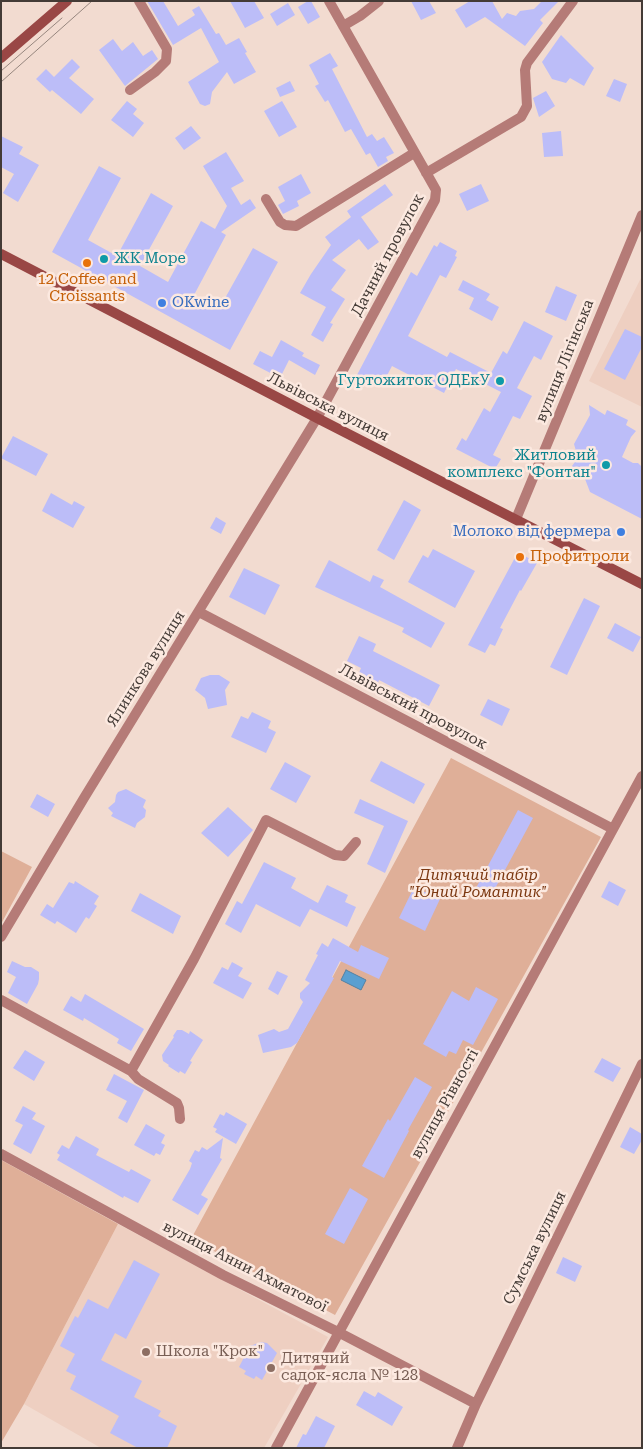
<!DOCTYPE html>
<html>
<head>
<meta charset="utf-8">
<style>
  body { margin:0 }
  #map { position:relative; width:643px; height:1449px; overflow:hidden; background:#f2dbd0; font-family:"Roboto Serif",serif }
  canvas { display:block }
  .frame { position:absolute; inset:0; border:2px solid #443b36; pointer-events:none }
</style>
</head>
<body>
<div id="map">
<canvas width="643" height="1449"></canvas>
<div class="frame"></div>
</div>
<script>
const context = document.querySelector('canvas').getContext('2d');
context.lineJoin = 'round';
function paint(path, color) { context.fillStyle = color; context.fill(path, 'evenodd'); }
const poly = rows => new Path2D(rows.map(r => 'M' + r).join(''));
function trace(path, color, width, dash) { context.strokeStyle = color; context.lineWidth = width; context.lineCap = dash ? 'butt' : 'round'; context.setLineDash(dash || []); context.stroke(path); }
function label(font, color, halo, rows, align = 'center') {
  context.font = font + ' "Roboto Serif",serif'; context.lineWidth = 5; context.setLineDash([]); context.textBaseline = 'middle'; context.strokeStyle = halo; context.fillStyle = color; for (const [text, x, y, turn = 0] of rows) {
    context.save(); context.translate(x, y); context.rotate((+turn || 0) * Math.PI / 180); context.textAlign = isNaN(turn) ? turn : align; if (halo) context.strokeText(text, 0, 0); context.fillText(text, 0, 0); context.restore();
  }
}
paint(poly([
  [642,276,642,407,589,381],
  [118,1224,328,1337,264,1448,101,1448,24,1404]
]), '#eecfc1');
paint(poly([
  [451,758,601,837,335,1315,191,1239],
  [1,851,32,867,1,924],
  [1,1160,118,1224,24,1404,1,1443]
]), '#dfaf98');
const water = poly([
  [346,970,366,980,361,990,341,980,346,970]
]);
paint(water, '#5a9fd1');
trace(water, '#5381a2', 1);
paint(poly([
  [147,1,163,1,178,26,195,15,192,10,199,6,216,34,219,33,226,45,239,38,247,52,245,53,256,72,234,84,227,72,212,92,210,104,205,106,200,104,188,82,219,62,201,28,173,45],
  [230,1,254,1,264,18,245,28],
  [308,1,311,1,320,17,308,24,298,7],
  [411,1,429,1,436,13,421,20],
  [470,1,492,1,502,19,507,13,516,16,520,11,534,9,542,1,559,1,540,20,543,23,525,46,485,17,466,28,455,10],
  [288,3,295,15,277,26,270,14],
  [561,35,594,68,584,86,570,78,566,83,552,79,542,62],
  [113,39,122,51,133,42,143,56,152,50,158,59,125,86,99,50],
  [330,53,338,66,332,69,367,137,372,134,377,141,384,137,394,153,386,157,388,161,378,167,370,153,366,155,351,129,345,132,328,100,325,102,315,86,319,84,309,65],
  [72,59,80,67,69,78,94,99,81,114,52,90,50,92,36,79,46,69,54,77],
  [614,79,627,84,620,102,606,96],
  [290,81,295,91,280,97,276,88],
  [546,91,555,106,539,117,533,98],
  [127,101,137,109,133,114,144,123,133,137,111,120],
  [282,101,297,127,279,137,264,111],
  [191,126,201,138,184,150,175,138],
  [561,131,563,156,544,157,542,133],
  [1,136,23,147,19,154,39,165,18,202,3,193,14,174,1,167],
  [226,152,244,181,231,188,241,205,250,199,256,208,221,232,226,235,194,295,219,309,253,248,278,262,230,350,52,252,99,166,121,178,88,240,117,256,151,193,173,206,140,266,168,282,201,221,215,229,227,206,203,166],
  [301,174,311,193,297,201,299,206,283,214,278,205,285,201,278,187],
  [385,184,393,195,361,217,379,242,368,250,359,239,332,260,346,270,331,290,345,299,330,323,333,324,323,342,311,335,326,307,300,293,311,274,331,245,325,237,351,217,347,211],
  [481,184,489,201,467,211,459,194],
  [440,242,457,251,455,256,457,257,446,278,440,275,408,336,447,357,450,352,491,373,503,351,507,354,524,321,553,336,541,360,534,356,517,388,532,396,520,419,513,416,493,455,501,459,495,469,456,449,462,438,466,441,484,408,490,412,501,392,456,369,444,393,392,366,381,387,357,375,411,272,417,276,434,245,437,247],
  [463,280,490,294,486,300,499,307,492,321,469,309,474,298,458,290],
  [556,286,577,295,566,321,545,312],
  [625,329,642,337,642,347,625,380,604,369],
  [281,340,304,353,302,356,320,365,315,375,289,360,280,378,253,364,260,351,272,357],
  [589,405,605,415,607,410,628,420,626,425,636,431,631,437,622,457,633,463,638,463,642,467,642,519,590,492,585,479,577,477,573,474,572,466,578,458,574,444,590,415],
  [13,436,48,454,36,476,1,458],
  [51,493,72,505,74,501,85,507,73,528,42,511],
  [404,500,421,510,394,560,377,550],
  [216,517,226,523,221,534,210,528],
  [433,549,475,571,455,608,408,582,423,555,428,558],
  [518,552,537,563,521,591,520,590,500,628,503,629,495,646,490,644,485,653,468,645],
  [329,560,370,582,373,575,384,580,380,587,445,623,431,648,402,632,404,628,315,587],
  [244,568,280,585,265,615,229,597],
  [584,598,600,606,567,675,550,667],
  [615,623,641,637,633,652,607,638],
  [359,636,376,644,373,651,440,685,429,706,379,680,378,683,359,673,361,668,347,661],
  [210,675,219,675,230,682,225,690,227,705,208,709,205,698,195,690,201,678],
  [488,699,510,709,502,726,480,715],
  [252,712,271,721,268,728,276,732,266,753,231,737,241,716,248,719],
  [381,761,425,784,414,804,370,781],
  [285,762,311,776,296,803,270,789],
  [126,789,146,800,143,807,146,810,145,817,137,823,135,828,111,816,113,813,108,808,115,802,116,795,118,792],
  [37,794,55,804,48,817,30,807],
  [360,799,408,821,385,873,367,864,384,826,354,813],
  [228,807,253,830,228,857,201,833],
  [518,810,533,818,491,896,476,888],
  [264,862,296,878,291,888,318,903,327,885,348,895,345,902,356,907,347,927,310,909,300,927,256,904,241,933,225,924,237,901,242,904],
  [75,881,99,896,94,904,97,906,89,919,86,917,76,933,57,921,55,924,40,915,47,904,53,908,69,882,74,884],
  [609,881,626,890,618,906,601,897],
  [414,887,440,899,425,931,399,918],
  [140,893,181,916,173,934,131,911],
  [333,938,358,952,361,945,389,958,379,979,340,961,332,977,334,978,297,1043,291,1047,263,1053,258,1035,274,1029,279,1032,288,1029,303,1002,300,998,300,993,310,983,305,980,318,955,316,954,322,943,328,947],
  [12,961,25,967,31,967,39,972,39,979,38,984,27,1004,8,993,16,977,7,972],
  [232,962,243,968,238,976,252,983,243,999,213,983,222,967,228,970],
  [277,971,288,976,278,995,268,989],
  [476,987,498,999,473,1045,463,1040,456,1054,449,1051,446,1057,423,1044,452,991,469,1001],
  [85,994,144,1029,131,1051,117,1043,119,1039,84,1018,83,1021,63,1010,71,996,81,1002],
  [177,1030,182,1030,189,1034,190,1031,203,1040,190,1061,192,1062,185,1074,180,1071,179,1073,168,1066,169,1065,163,1061,162,1055,174,1037,173,1036],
  [25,1050,45,1062,34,1081,13,1068],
  [602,1058,621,1068,613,1082,594,1072],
  [114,1074,144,1090,127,1123,118,1118,127,1101,106,1090],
  [415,1077,432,1087,408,1130,409,1131,384,1178,362,1166,388,1119,390,1121],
  [23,1106,36,1113,32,1119,45,1126,31,1154,13,1144,23,1125,15,1121],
  [226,1112,247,1124,236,1144,215,1132,217,1129,213,1127,220,1114,224,1116],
  [146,1124,165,1135,161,1143,165,1145,160,1155,156,1153,154,1156,134,1145],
  [630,1127,642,1134,642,1140,634,1154,620,1147],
  [76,1136,99,1149,96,1155,129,1172,131,1169,151,1180,138,1203,124,1196,123,1198,57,1160,60,1155,57,1153,62,1145,69,1149],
  [223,1138,220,1158,222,1159,201,1195,208,1199,198,1215,172,1200,190,1169,192,1163,189,1161,195,1150,199,1152,202,1147,207,1150],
  [350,1188,368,1199,344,1244,325,1234],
  [563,1257,582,1266,575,1282,556,1273],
  [134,1260,160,1274,126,1339,115,1333,101,1360,142,1381,134,1397,161,1411,158,1416,177,1426,167,1448,138,1448,110,1433,119,1416,70,1389,76,1376,66,1371,75,1354,60,1346,75,1316,78,1318,88,1299,108,1309],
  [261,1342,267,1343,277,1353,262,1380,256,1376,254,1379,244,1374,246,1371,239,1367,250,1346],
  [364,1391,375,1397,378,1392,403,1407,392,1426,356,1405],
  [316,1416,335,1426,324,1448,296,1448,303,1434,306,1435]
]), '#bcbdf8');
trace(poly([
  [343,26,360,16,379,1],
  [130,90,155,72,166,61,167,49,139,1],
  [426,173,521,117,527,106,525,70,527,63,573,1],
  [266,199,280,222,285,225,296,226,414,153],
  [516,519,642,215],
  [199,612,613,829],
  [1,937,84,798,317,418,435,200,436,190,329,1],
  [1,1000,131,1071,138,1079,177,1103,179,1108,180,1119],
  [131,1071,194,959,266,820,335,855,344,856,356,842],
  [1,1154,223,1275,338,1332,476,1404],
  [276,1448,642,776],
  [457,1448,476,1404,642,1064]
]), '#b57b77', 10);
trace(poly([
  [1,58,67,1],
  [1,254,317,418,642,584]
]), '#994745', 10);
trace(poly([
  [1,71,62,18],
  [1,82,92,1]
]), '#96867e', 1);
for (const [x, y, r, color] of [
  [104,259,5,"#0f9aa8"],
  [87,263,5,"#e8710a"],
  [162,303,5,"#3f7fe0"],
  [500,381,5,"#0f9aa8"],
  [606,465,5,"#0f9aa8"],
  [621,532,5,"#3f7fe0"],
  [520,557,5,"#e8710a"],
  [146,1352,5,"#8d6e63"],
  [271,1368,5,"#8d6e63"]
]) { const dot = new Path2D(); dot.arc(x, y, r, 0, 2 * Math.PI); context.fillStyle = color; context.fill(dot); trace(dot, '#fce9e0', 2); }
label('15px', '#443b36', '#fce9e0', [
  ["Дачний провулок",388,255,-62],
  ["вулиця Лігінська",565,361,-68],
  ["Львівська вулиця",328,407,27],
  ["Ялинкова вулиця",146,669,-58],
  ["Львівський провулок",413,707,28],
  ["вулиця Рівності",445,1104,-61],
  ["Сумська вулиця",535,1248,-64],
  ["вулиця Анни Ахматової",245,1267,27]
]);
label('15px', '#0d838f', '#fce9e0', [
  ["ЖК Море",114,259,"left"],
  ["Гуртожиток ОДЕкУ",490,381],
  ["Житловий",596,456],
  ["комплекс \"Фонтан\"",596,473]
], 'right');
label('15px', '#c56008', '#fce9e0', [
  ["12 Coffee and",87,280],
  ["Croissants",87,297],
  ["Профитроли",530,557,"left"]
]);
label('15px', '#366cbe', '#fce9e0', [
  ["OKwine",172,303],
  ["Молоко від фермера",611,532,"right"]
], 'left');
label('italic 15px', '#7c3811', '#fce9e0', [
  ["Дитячий табір",478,876],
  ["\"Юний Романтик\"",478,893]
]);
label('15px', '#785e54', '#fce9e0', [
  ["Школа \"Крок\"",156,1352],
  ["Дитячий",281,1359],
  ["садок-ясла № 128",281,1376]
], 'left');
</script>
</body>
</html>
